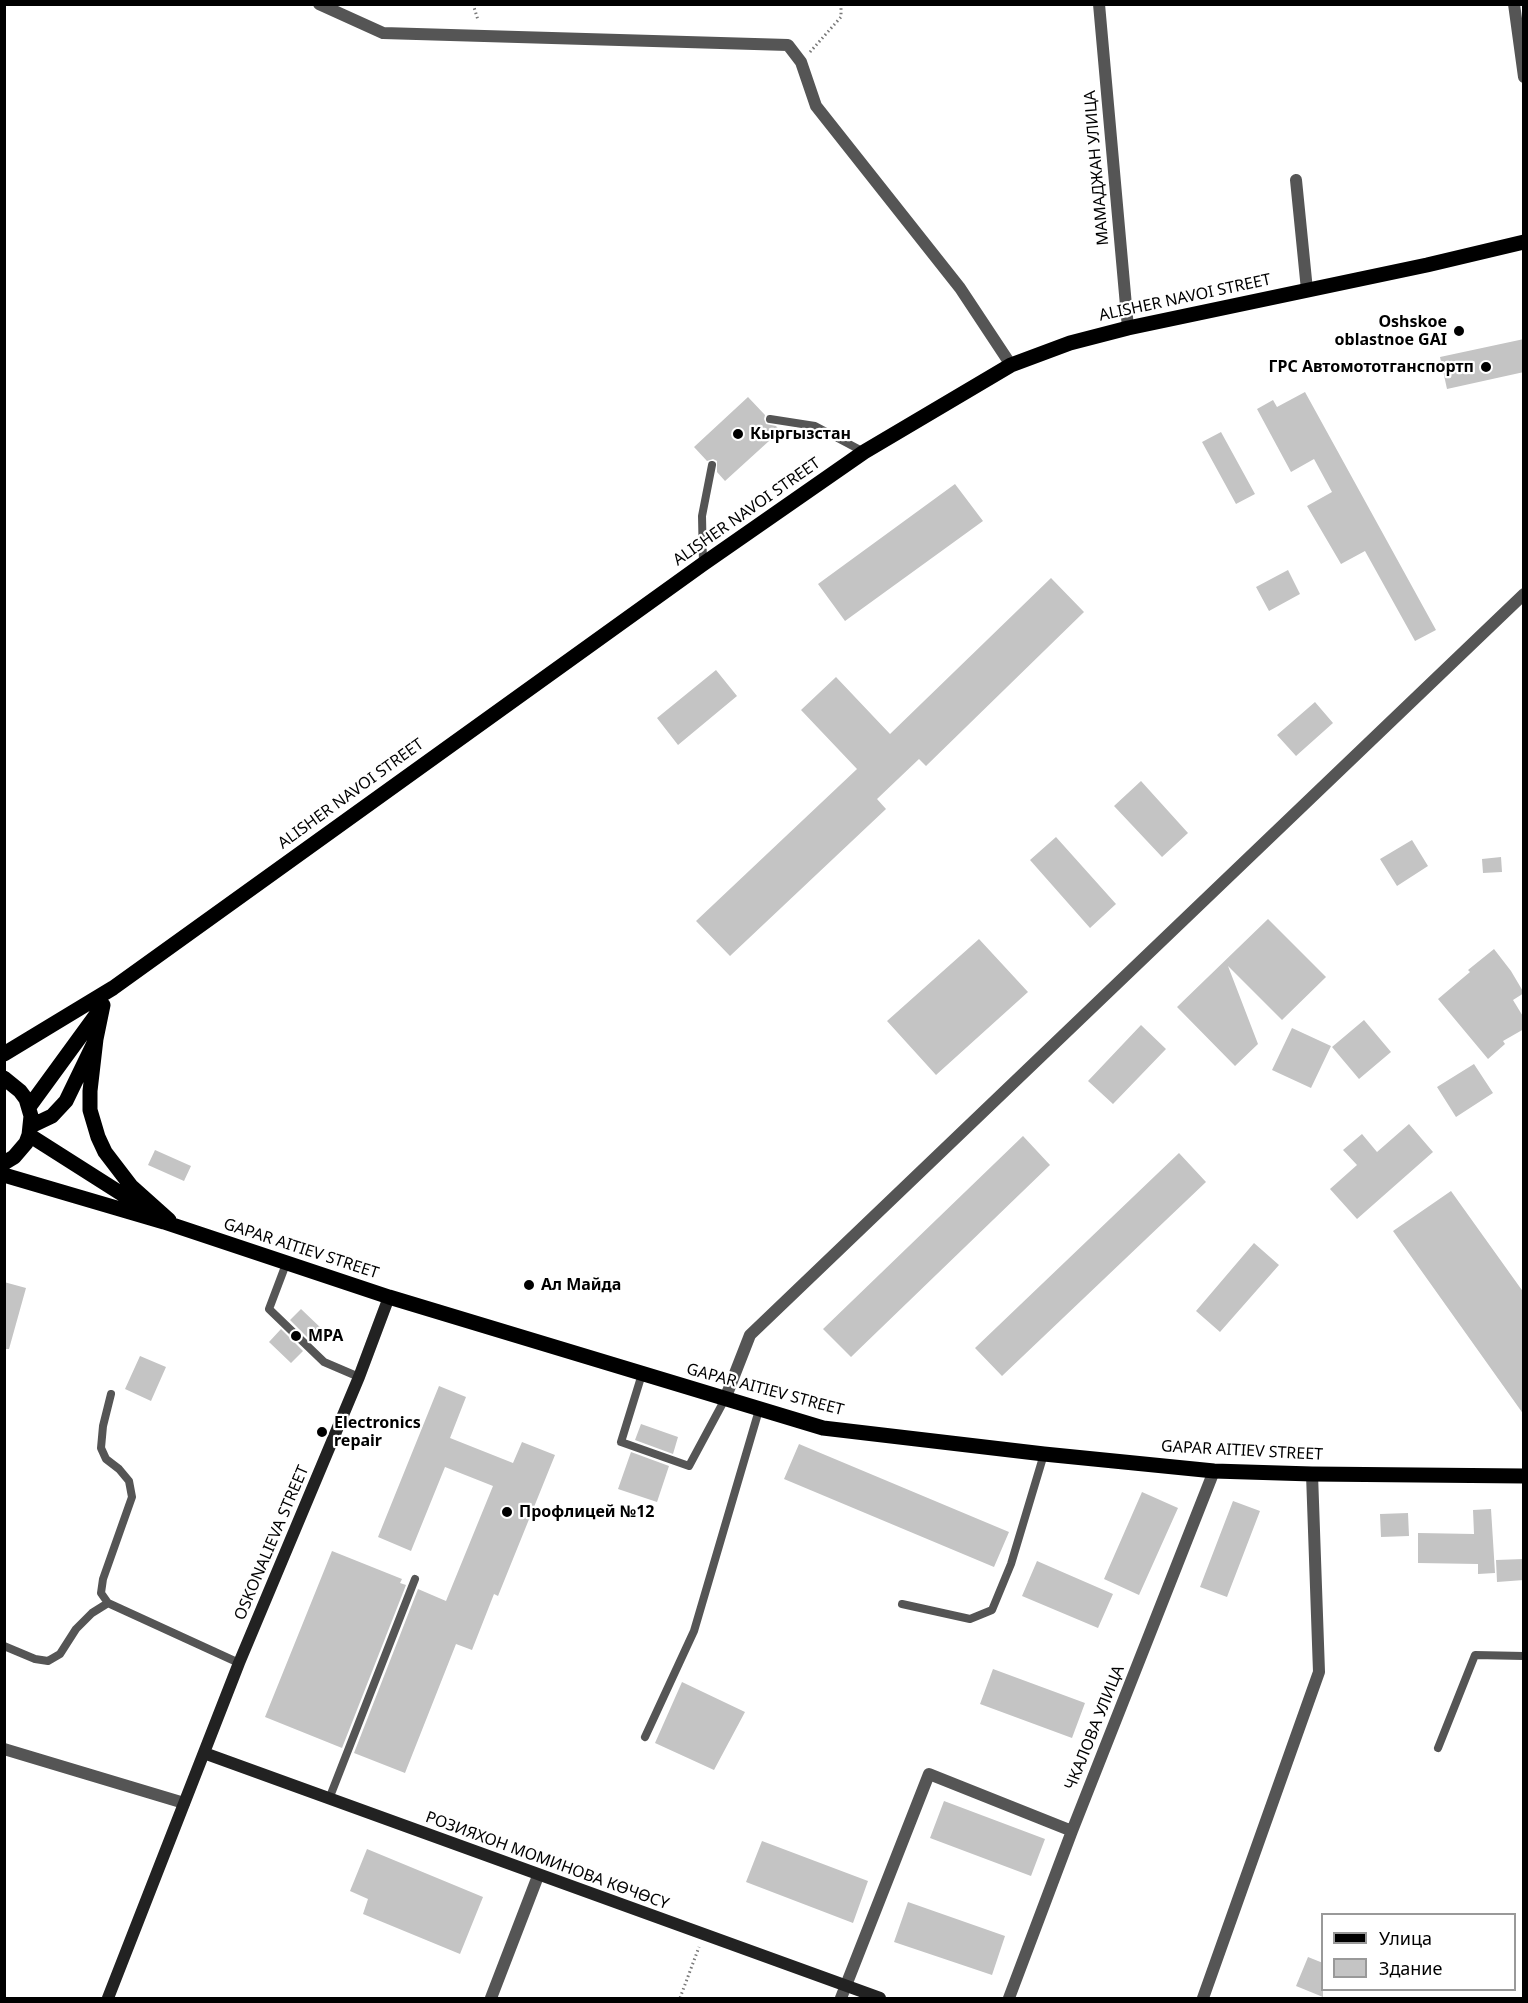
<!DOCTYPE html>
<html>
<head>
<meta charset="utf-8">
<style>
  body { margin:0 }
  #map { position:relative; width:1528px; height:2003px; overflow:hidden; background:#fff; font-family:"Noto Sans",sans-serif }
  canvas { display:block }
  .frame { position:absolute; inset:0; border:6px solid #000; pointer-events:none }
  .legend { position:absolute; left:1321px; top:1913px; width:195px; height:78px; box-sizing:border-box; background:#fff; border:2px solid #999; margin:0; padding:8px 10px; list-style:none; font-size:18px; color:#000 }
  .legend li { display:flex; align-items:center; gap:12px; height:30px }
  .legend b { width:30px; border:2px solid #999 }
</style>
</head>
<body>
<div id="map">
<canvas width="1528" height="2003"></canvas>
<div class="frame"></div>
<ul class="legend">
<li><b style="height:8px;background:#000"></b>Улица</li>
<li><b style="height:16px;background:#c4c4c4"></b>Здание</li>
</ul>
</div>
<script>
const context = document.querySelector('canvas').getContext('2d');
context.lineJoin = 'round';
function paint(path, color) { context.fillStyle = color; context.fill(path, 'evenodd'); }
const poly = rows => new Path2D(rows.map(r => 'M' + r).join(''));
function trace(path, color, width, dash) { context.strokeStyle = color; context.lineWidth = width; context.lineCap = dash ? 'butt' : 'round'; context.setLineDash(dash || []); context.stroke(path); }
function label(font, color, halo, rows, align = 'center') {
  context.font = font + ' "Noto Sans",sans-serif'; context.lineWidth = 4.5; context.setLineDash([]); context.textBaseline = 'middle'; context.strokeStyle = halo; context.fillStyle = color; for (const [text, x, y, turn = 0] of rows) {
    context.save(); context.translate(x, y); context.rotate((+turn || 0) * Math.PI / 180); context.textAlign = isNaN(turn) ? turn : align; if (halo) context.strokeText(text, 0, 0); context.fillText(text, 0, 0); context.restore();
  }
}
paint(poly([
  [1524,339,1524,372,1447,389,1440,357],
  [1305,392,1436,630,1415,641,1365,551,1341,564,1307,506,1332,492,1314,459,1291,472,1257,409,1273,400,1277,407],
  [748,397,765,415,764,419,766,424,776,426,780,431,725,481,717,472,717,461,713,459,707,461,694,447],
  [1221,432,1255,494,1236,504,1202,442],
  [955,484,983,521,845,621,818,584],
  [1288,570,1300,594,1269,611,1256,587],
  [1051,578,1084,612,926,766,919,759,877,799,886,809,730,956,696,921,857,769,801,710,836,677,890,734],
  [716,670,737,696,678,745,657,718],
  [1315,702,1333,723,1296,756,1277,735],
  [1141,781,1188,833,1162,857,1114,806],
  [1056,837,1116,904,1090,928,1030,860],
  [1412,840,1428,866,1397,886,1380,859],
  [1501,857,1502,872,1483,873,1482,859],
  [1268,919,1326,977,1282,1020,1228,966,1258,1044,1235,1066,1177,1007],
  [979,939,1028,992,936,1075,887,1021],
  [1494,949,1511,971,1524,993,1513,1000,1524,1018,1524,1029,1503,1041,1505,1044,1488,1059,1438,999,1470,972,1468,970],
  [1364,1020,1391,1052,1359,1079,1332,1047],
  [1141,1025,1166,1049,1113,1104,1088,1081],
  [1292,1028,1331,1046,1311,1088,1272,1070],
  [1474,1064,1493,1093,1456,1117,1437,1087],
  [1409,1124,1433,1152,1357,1219,1330,1189,1357,1165,1343,1150,1362,1134,1377,1152],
  [1023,1136,1050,1165,851,1357,823,1329],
  [155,1150,191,1166,184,1181,148,1165],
  [1179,1153,1206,1182,1002,1376,975,1348],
  [1451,1191,1524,1293,1524,1415,1393,1231],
  [1254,1243,1279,1265,1220,1332,1196,1311],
  [4,1282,26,1288,9,1349,4,1349],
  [301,1309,323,1330,312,1342,290,1320],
  [281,1329,303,1351,291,1363,269,1342],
  [140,1356,166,1367,151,1401,125,1389],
  [439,1386,466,1397,450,1438,513,1463,522,1442,555,1455,498,1596,494,1594,472,1650,456,1644,405,1773,354,1753,418,1589,446,1601,493,1486,445,1467,411,1551,378,1537],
  [641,1424,678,1437,673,1454,635,1440],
  [799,1444,1009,1532,994,1567,784,1479],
  [631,1452,669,1466,657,1502,618,1489],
  [1142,1492,1178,1508,1139,1595,1104,1579],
  [1233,1501,1260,1511,1227,1597,1200,1587],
  [1491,1509,1495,1573,1478,1574,1478,1564,1418,1563,1418,1533,1474,1534,1473,1510],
  [1408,1513,1409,1536,1381,1537,1380,1514],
  [332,1551,402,1579,400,1583,406,1585,342,1748,265,1717],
  [1524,1559,1524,1580,1497,1582,1496,1560],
  [1037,1561,1113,1594,1098,1628,1022,1596],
  [993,1669,1085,1703,1072,1738,980,1704],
  [682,1682,745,1712,714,1770,655,1743],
  [944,1801,1045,1839,1031,1876,930,1838],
  [762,1841,868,1881,853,1923,746,1882],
  [367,1849,483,1897,460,1954,363,1914,368,1899,350,1891],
  [908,1902,1005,1936,992,1975,894,1942],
  [1308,1957,1323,1963,1323,1997,1296,1986]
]), '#c4c4c4');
trace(poly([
  [473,4,478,20],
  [810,52,841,17,841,4],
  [680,1998,699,1947]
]), '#777', 3, [1.5, 3]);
trace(poly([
  [770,419,815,426,864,452],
  [703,564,702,516,712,465],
  [286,1264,269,1309,324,1362,359,1377],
  [642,1374,621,1442,689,1466,725,1399],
  [111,1394,103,1426,101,1448,106,1459,119,1469,129,1481,132,1497,103,1579,101,1593,108,1603,239,1663],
  [902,1604,970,1619,992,1610,1011,1564,1044,1454],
  [4,1646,35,1659,48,1661,60,1654,76,1629,92,1613,108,1603],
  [645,1737,694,1631,759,1410],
  [1438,1748,1475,1655,1524,1656],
  [329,1799,415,1579]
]), '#555', 8);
trace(poly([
  [319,4,383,33,788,45,801,62,816,106,960,288,1011,365],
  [1099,4,1128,328],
  [1514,4,1524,77],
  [1296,180,1307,290],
  [725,1399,750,1335,1524,594],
  [4,1749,184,1803],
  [491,1998,538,1876],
  [841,1998,929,1774,1072,1831],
  [1009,1998,1072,1831,1214,1471],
  [1203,1998,1319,1672,1312,1474]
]), '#555', 12);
trace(poly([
  [204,1753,880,1998],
  [108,1998,239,1663,359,1377,389,1297]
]), '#222', 12);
trace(poly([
  [96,1039,90,1091,90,1110,98,1137,105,1152,131,1186,169,1220],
  [4,1054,113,988,703,564,864,452,1011,365,1070,343,1128,328,1427,265,1524,242],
  [4,1078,20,1091,26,1099,31,1116,29,1135,26,1143,14,1157,4,1163],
  [29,1107,99,1011],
  [31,1126,52,1116,66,1101,96,1039,103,1005],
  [29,1135,147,1210],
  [4,1175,164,1222,389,1297,823,1428,1044,1454,1214,1471,1312,1474,1524,1476]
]), '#000', 15);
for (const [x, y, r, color] of [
  [1459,331,6,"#000"],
  [1486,367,6,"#000"],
  [738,434,6,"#000"],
  [529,1285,6,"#000"],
  [296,1336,6,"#000"],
  [322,1432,6,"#000"],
  [507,1512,6,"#000"]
]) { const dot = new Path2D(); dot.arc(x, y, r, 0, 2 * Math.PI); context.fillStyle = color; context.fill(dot); trace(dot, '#fff', 2); }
label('16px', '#000', '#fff', [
  ["МАМАДЖАН УЛИЦА",1097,168,-95],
  ["ALISHER NAVOI STREET",1185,298,-12],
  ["ALISHER NAVOI STREET",747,512,-35],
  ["ALISHER NAVOI STREET",351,794,-36],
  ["GAPAR AITIEV STREET",301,1249,18],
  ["GAPAR AITIEV STREET",765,1390,15],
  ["GAPAR AITIEV STREET",1242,1451,3],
  ["OSKONALIEVA STREET",272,1543,-67],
  ["ЧКАЛОВА УЛИЦА",1095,1728,-68],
  ["РОЗИЯХОН МОМИНОВА КӨЧӨСҮ",547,1861,20]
]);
label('bold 16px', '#000', '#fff', [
  ["Oshskoe",1447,322,"right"],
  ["oblastnoe GAI",1447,340,"right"],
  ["ГРС Автомототганспортп",1474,367,"right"],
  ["Кыргызстан",750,434],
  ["Ал Майда",541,1285],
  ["MPA",308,1336],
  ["Electronics",334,1423],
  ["repair",334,1441],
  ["Профлицей №12",519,1512]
], 'left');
</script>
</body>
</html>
